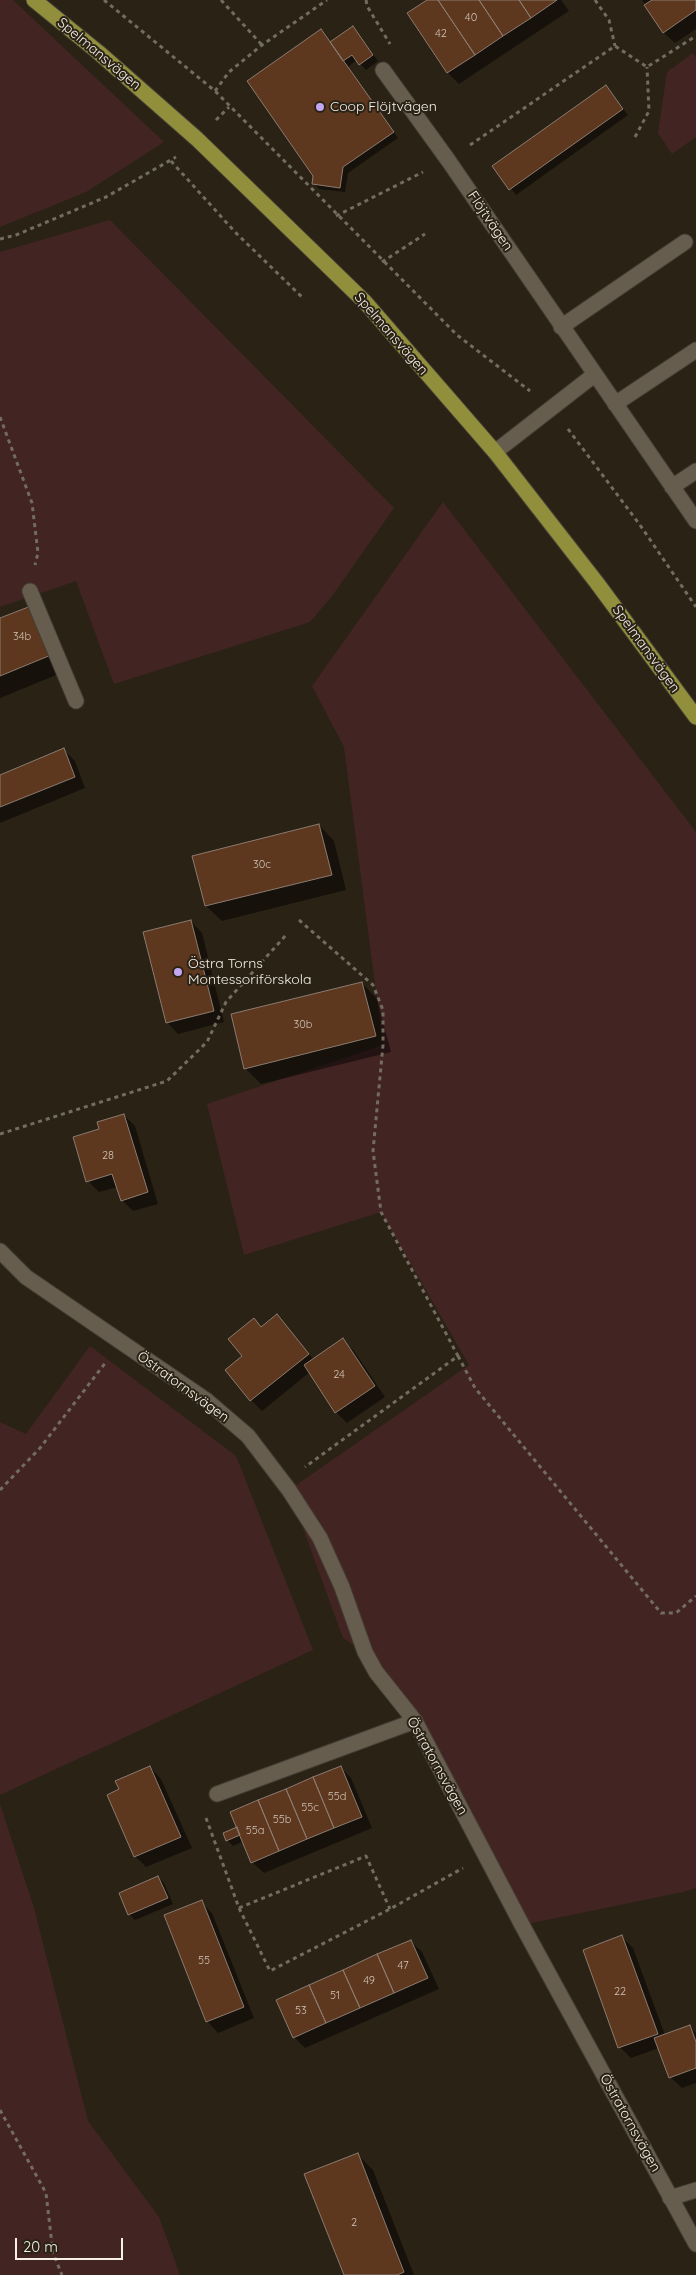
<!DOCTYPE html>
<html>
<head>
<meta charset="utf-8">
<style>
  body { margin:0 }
  #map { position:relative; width:696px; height:2275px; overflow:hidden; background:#2a2215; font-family:Quicksand,sans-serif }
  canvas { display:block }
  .scale { position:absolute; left:15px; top:2238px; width:108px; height:22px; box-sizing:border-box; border:2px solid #f5f0e8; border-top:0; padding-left:6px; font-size:15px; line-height:18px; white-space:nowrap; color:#f5f0e8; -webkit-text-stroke:4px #2a2215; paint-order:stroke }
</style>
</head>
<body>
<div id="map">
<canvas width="696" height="2275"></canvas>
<div class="scale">20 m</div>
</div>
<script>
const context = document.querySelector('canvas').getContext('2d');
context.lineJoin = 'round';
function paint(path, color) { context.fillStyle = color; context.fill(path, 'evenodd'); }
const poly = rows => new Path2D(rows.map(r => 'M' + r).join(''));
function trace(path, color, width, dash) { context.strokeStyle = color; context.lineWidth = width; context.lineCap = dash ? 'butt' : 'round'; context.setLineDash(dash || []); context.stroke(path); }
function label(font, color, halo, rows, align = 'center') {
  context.font = font + ' Quicksand,sans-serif'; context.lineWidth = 4; context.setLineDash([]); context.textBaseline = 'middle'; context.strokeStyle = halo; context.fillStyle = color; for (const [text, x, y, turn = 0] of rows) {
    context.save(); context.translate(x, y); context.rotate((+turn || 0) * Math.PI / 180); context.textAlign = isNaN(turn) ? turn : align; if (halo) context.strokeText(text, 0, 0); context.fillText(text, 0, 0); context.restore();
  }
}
paint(poly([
  [0,0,13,0,164,142,86,192,0,227],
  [693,53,696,58,696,137,672,154,658,133,667,72],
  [110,220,394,508,332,596,310,622,114,684,76,581,0,607,0,252],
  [443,502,696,832,696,1888,683,1892,522,1925,415,1721,365,1652,343,1638,289,1490,469,1365,381,1212,244,1255,207,1104,383,1045,344,747,312,686],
  [90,1346,236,1456,313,1650,0,1795,0,1422,26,1434],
  [0,1804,34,1908,88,2121,159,2217,180,2275,0,2275]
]), '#422523');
paint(poly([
  [429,0,561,0,569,11,459,84,448,73,409,14],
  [642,0,696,0,696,29,675,43,663,32],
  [353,27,378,61,366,70,357,60,348,67,398,138,348,173,345,192,319,189,314,183,321,31,331,42],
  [606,87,628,115,516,195,494,166],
  [31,607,66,671,0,698,0,620],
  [64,750,75,761,85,788,0,823,0,776],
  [319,825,334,841,346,890,222,921,206,906],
  [191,921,202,933,224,1022,178,1034,167,1022],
  [362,983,377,999,391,1052,261,1084,245,1068],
  [124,1115,135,1126,158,1204,133,1211,122,1200,118,1187,99,1192,88,1181,101,1130],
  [277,1316,314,1360,343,1340,354,1351,385,1397,347,1423,336,1412,310,1372,262,1411,251,1400,244,1356,262,1328],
  [150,1767,161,1779,192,1848,146,1867,135,1856,121,1790],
  [340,1767,351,1778,372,1828,264,1873,252,1862,244,1841,233,1846,227,1840],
  [158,1877,164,1883,173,1904,135,1920,129,1914],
  [201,1902,212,1913,254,2018,218,2033,207,2021],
  [622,1937,633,1948,665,2035,689,2026,696,2033,696,2083,682,2088,670,2077,659,2048,631,2058,620,2047],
  [411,1941,422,1952,439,1989,305,2048,294,2037],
  [357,2154,373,2170,414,2275,345,2275]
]), '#0007');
const building = poly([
  [427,0,438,0,475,55,447,73,407,13,427,0],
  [438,0,479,0,503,36,475,55,438,0],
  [479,0,519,0,531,18,503,36,479,0],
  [519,0,557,0,531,18,519,0],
  [652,0,696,0,696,10,663,33,644,5,652,0],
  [353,26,373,55,359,65,352,55,343,61,330,42,353,26],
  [321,29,394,132,343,167,340,188,312,184,313,176,247,81,321,29],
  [606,85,623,109,509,190,492,166,606,85],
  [31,606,51,655,0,676,0,618,31,606],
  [64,748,75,777,0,807,0,775,64,748],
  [319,824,332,875,205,906,192,856,319,824],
  [191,920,214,1011,166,1023,143,932,191,920],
  [362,982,376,1036,244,1069,231,1014,362,982],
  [124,1114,148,1192,121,1201,112,1174,86,1182,73,1137,99,1129,97,1122,124,1114],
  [277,1314,309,1354,250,1401,225,1370,242,1356,228,1339,254,1318,261,1327,277,1314],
  [343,1338,375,1386,335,1413,304,1365,343,1338],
  [150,1766,181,1837,134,1857,107,1795,119,1789,115,1781,150,1766],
  [341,1766,362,1817,334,1828,313,1777,341,1766],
  [313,1777,334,1828,307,1839,286,1789,313,1777],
  [286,1789,307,1839,279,1851,258,1800,286,1789],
  [258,1800,279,1851,251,1863,230,1812,258,1800],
  [237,1827,240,1835,226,1841,223,1833,237,1827],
  [158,1876,168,1898,128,1915,119,1893,158,1876],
  [202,1900,244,2007,206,2022,164,1915,202,1900],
  [622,1935,658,2034,618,2048,583,1950,622,1935],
  [411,1940,428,1978,394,1993,377,1954,411,1940],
  [377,1954,394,1993,360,2008,343,1970,377,1954],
  [343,1970,360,2008,326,2023,309,1985,343,1970],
  [309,1985,326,2023,293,2038,276,2000,309,1985],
  [690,2025,696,2042,696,2068,669,2078,654,2038,690,2025],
  [358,2153,404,2272,397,2275,344,2275,304,2174,358,2153]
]);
paint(building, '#5d381f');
trace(building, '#8b7b71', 1);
const minor = poly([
  [383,70,448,160,696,521],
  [561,327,685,242],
  [615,404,696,350],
  [495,452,594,375],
  [672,487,696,471],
  [30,591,76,701],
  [0,1251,26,1277,206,1400,248,1436,289,1490,320,1538,342,1587,365,1652,376,1672,415,1721,522,1925,696,2244],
  [217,1794,415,1721],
  [670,2198,696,2190]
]);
const major = poly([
  [34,0,98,52,197,139,365,302,495,452,597,583,696,717]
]);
trace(minor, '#443e35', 17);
trace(major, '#443e35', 17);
trace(poly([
  [104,0,215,91,457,335,530,391],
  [221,0,262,45],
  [366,0,367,6,390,44],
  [595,0,609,20,615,46],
  [215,91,229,72,262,45,327,0],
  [216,120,229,107],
  [635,137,649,111,647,67],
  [470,145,615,46,647,67,696,36],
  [171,161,235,232,304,299],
  [336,216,423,172],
  [0,239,16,235,106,197,176,157],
  [382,262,425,234],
  [0,417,32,503,38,553,35,565],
  [568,429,640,525,696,607],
  [299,920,373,985,383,1010,383,1045,373,1151,381,1212,458,1356,305,1467],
  [0,1134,167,1081,207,1042,226,1002,286,935],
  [458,1356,475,1388,661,1613,676,1613,696,1596],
  [0,1490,40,1448,106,1362],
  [206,1818,239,1908,270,1971,390,1909,463,1868],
  [239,1908,366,1856,390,1909],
  [0,2110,46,2193,53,2253,62,2275]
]), '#736c61', 3, [4, 4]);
trace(minor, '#665d4e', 15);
trace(major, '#918e3c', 15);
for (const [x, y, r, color] of [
  [320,107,5,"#c4a7f2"],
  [178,972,5,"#c4a7f2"]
]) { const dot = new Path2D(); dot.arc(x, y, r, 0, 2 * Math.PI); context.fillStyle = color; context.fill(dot); trace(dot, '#2a2215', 2); }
label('11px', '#cfc2b6', null, [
  ["40",471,18],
  ["42",441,34],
  ["34b",22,637],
  ["30c",262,865],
  ["30b",303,1025],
  ["28",108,1156],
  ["24",339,1375],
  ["55d",337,1797],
  ["55c",310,1808],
  ["55b",282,1820],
  ["55a",255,1831],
  ["55",204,1961],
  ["47",403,1966],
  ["49",369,1981],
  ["22",620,1992],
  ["51",335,1996],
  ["53",301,2011],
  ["2",354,2223]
]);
label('14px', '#f5f0e8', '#2a2215', [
  ["Spelmansvägen",99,54,40],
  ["Flöjtvägen",490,221,56],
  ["Spelmansvägen",391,334,49],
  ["Spelmansvägen",646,649,54],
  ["Östratornsvägen",183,1387,36],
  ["Östratornsvägen",437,1766,61],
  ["Östratornsvägen",630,2123,61]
]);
label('14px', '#f5f0e8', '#2a2215', [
  ["Coop Flöjtvägen",330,107],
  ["Östra Torns",188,964],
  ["Montessoriförskola",188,980]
], 'left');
</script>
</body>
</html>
